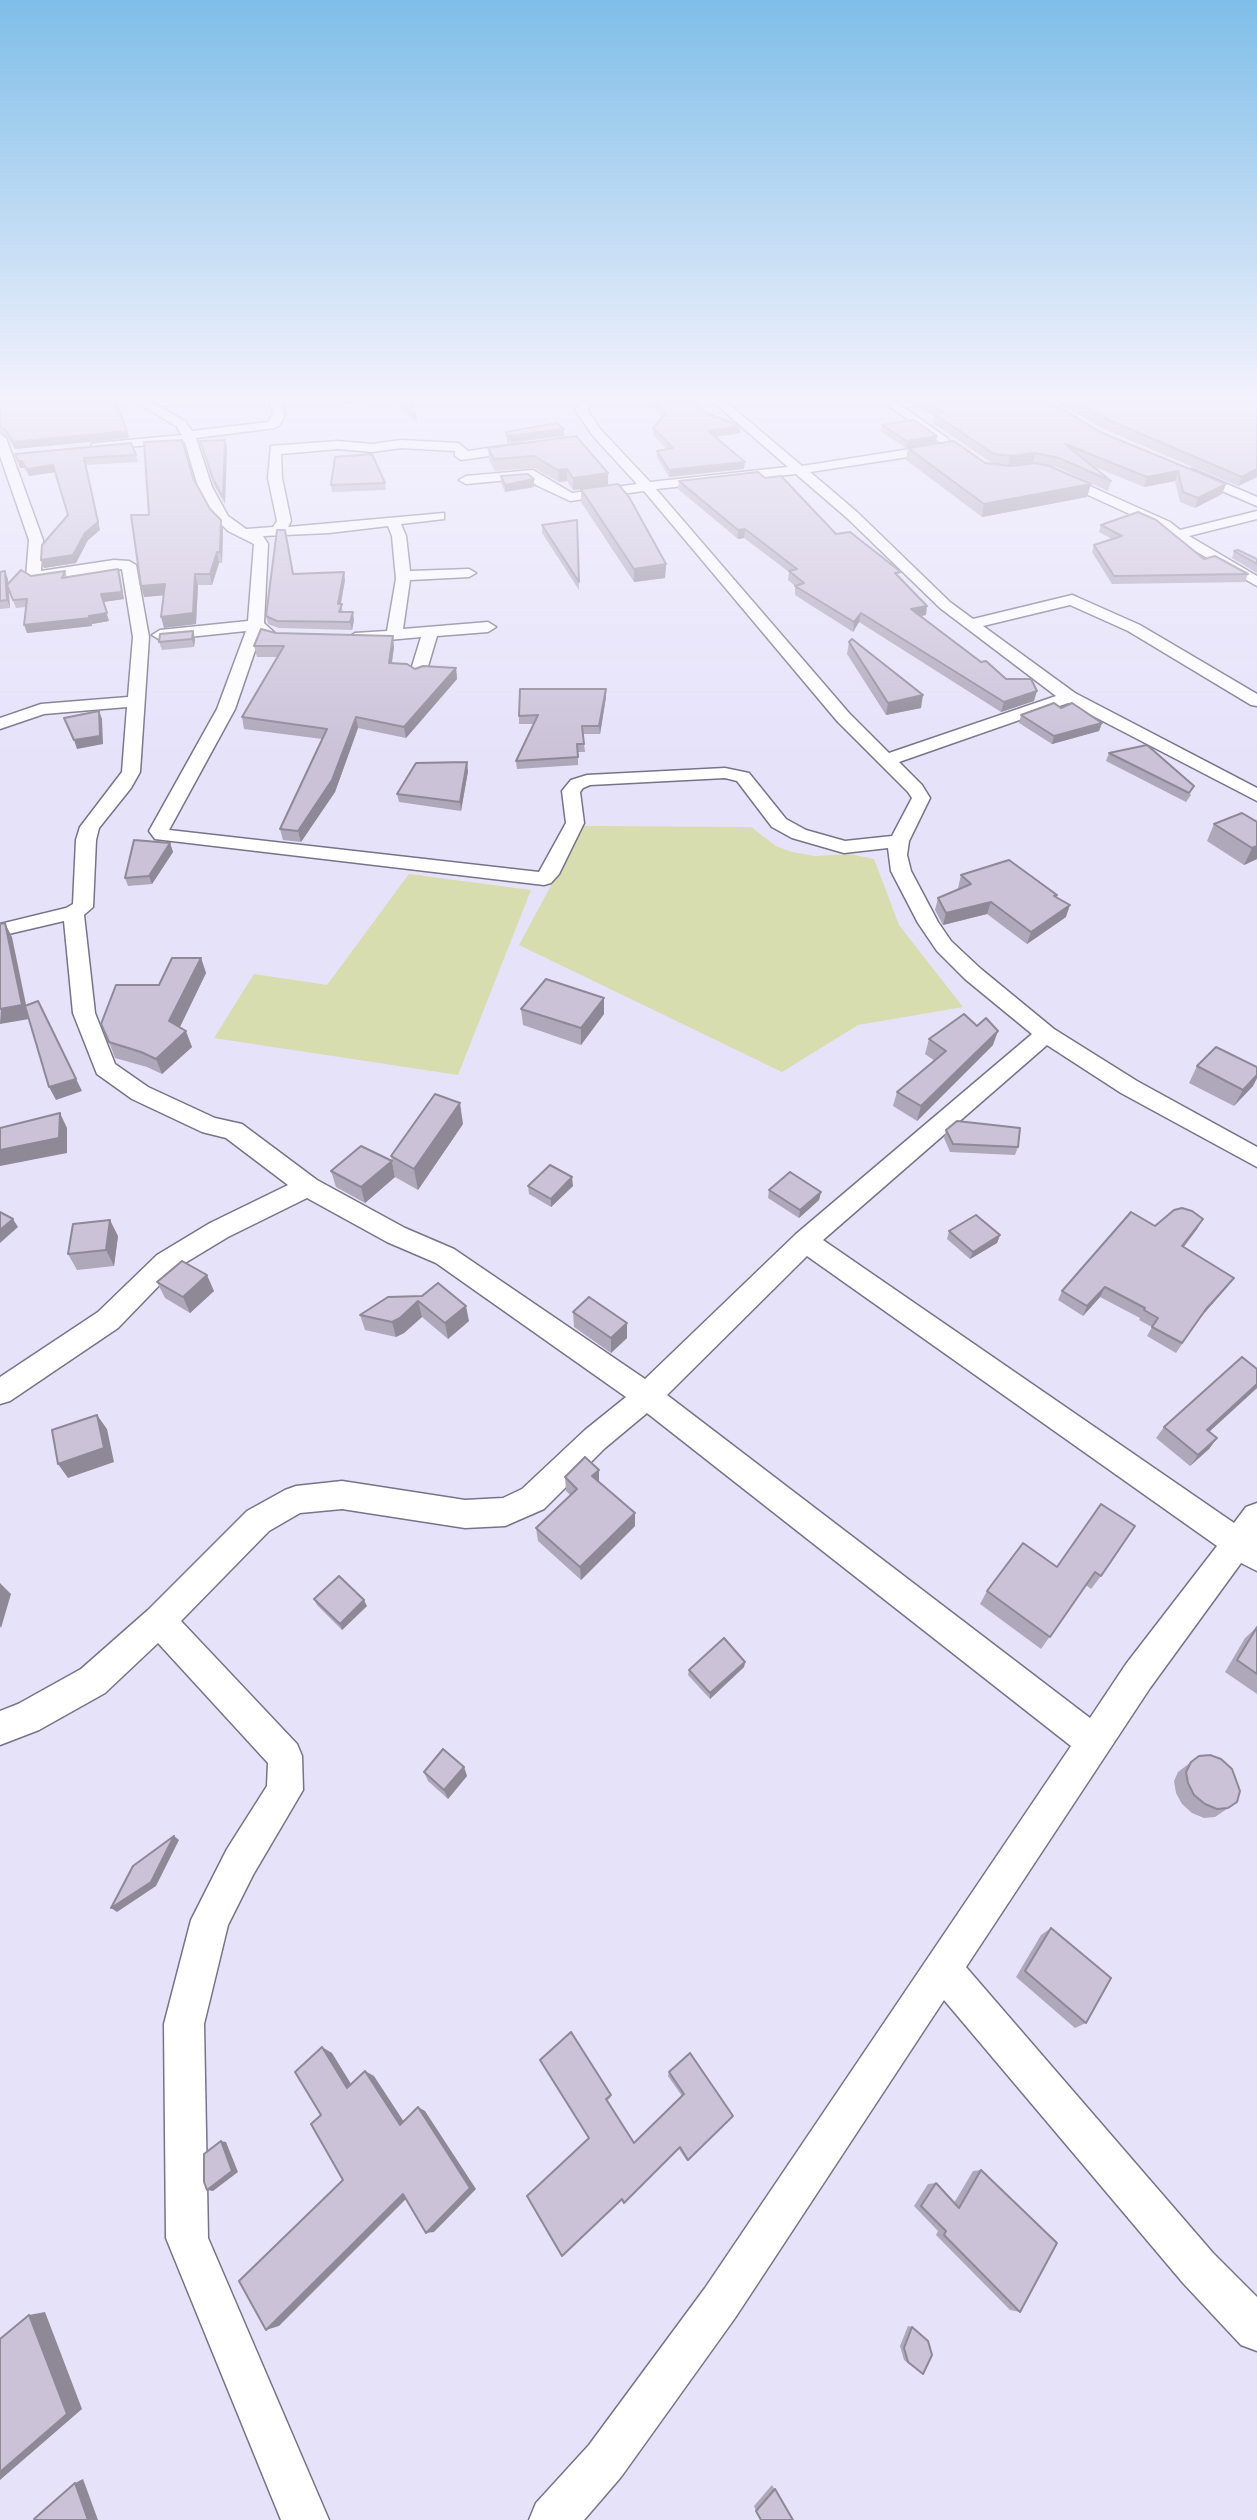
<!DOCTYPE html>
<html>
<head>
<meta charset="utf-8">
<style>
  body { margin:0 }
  canvas { display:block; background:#e6e2fa }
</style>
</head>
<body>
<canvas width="1257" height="2520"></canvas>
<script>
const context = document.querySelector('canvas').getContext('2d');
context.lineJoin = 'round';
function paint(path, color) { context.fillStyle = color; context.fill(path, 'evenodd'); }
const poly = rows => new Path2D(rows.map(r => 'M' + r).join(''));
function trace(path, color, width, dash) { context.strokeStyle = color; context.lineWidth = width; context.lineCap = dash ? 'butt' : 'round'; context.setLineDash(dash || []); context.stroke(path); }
paint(poly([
  [583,826,751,827,776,846,792,852,815,856,849,854,874,859,899,925,963,1007,858,1025,782,1072,519,945],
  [409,874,531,890,458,1075,214,1038,254,974,327,985]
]), '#d7ddae');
const minor = poly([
  [135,401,149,401,185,421,192,431,268,422,273,414,269,401,281,401,285,414,280,425,275,428,196,438,212,487,228,516,246,529,273,527,277,521,268,478,271,446,338,441,372,444,401,440,458,443,468,451,523,443,529,447,523,451,461,460,455,456,455,451,401,448,372,452,338,449,281,454,282,478,291,521,288,527,444,513,444,519,401,524,406,536,410,571,469,569,476,573,469,577,410,580,403,629,488,622,496,627,488,632,437,636,426,673,424,676,412,676,410,673,421,637,355,643,347,638,355,633,387,631,396,579,392,536,388,526,329,533,263,536,268,544,264,623,276,634,268,639,260,636,235,709,169,830,539,872,566,823,562,791,571,780,587,775,725,768,749,773,786,819,806,830,845,841,892,836,912,798,908,792,837,721,644,491,570,501,536,485,530,478,466,484,459,480,466,476,533,470,572,493,637,484,593,436,575,410,581,401,593,401,587,410,601,430,650,482,788,467,712,401,725,401,802,466,942,444,882,401,895,401,947,438,949,441,944,444,949,448,947,451,810,472,857,512,950,602,973,619,1072,595,1077,597,1140,625,1257,694,1257,706,1251,705,1128,631,1070,605,983,626,1075,693,1257,788,1257,801,1068,703,899,762,922,785,930,798,909,841,907,855,911,871,938,922,951,941,981,969,1054,1029,1137,1081,1257,1147,1257,1167,1121,1093,1047,1045,823,1240,1234,1523,1246,1507,1257,1503,1257,1571,1241,1563,1150,1688,966,1967,1213,2253,1257,2297,1257,2351,1241,2345,1183,2283,944,2000,735,2318,621,2477,584,2520,529,2520,536,2503,589,2445,705,2288,1071,1746,647,1413,605,1448,544,1509,505,1526,465,1528,342,1509,300,1513,269,1531,181,1621,297,1744,302,1756,303,1790,253,1875,228,1925,204,2024,208,2238,329,2520,281,2520,166,2238,164,2024,191,1920,227,1849,267,1786,268,1763,158,1643,105,1693,39,1730,0,1745,0,1711,18,1704,81,1669,148,1610,247,1511,285,1490,296,1486,342,1481,465,1500,503,1498,522,1489,585,1430,626,1397,436,1263,387,1242,307,1198,228,1237,175,1269,118,1328,10,1401,0,1404,0,1377,98,1312,157,1255,210,1223,288,1185,226,1138,202,1132,132,1099,97,1074,73,1013,64,921,0,936,0,924,66,908,73,904,76,840,80,827,122,772,127,707,44,714,0,729,0,718,41,704,128,697,133,637,122,569,33,581,26,577,29,540,0,456,0,434,6,438,43,540,41,571,114,560,129,561,136,565,149,637,140,772,131,788,99,828,96,840,93,907,84,915,95,1013,115,1064,148,1087,215,1118,242,1124,317,1180,405,1228,454,1249,645,1379,796,1234,1032,1034,965,979,937,951,918,923,891,871,888,848,844,853,792,838,772,827,737,781,725,778,590,785,583,788,580,792,584,823,559,874,551,883,544,885,155,839,149,831,217,709,246,631,160,640,152,635,160,630,248,621,254,544,228,531,215,518,198,487,185,442,92,450,92,444,96,443,182,435,176,426,135,401],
  [796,474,847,518,940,608,1056,696,889,753,849,713,656,489,796,474],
  [807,1256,1217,1546,1126,1664,1090,1718,667,1395,807,1256],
  [1192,469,1257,497,1257,506,1187,476,1187,470,1192,469],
  [1056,471,1170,522,1180,530,1257,511,1257,519,1189,536,1257,576,1257,586,1172,538,1160,528,1051,478,1049,475,1056,471]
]);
trace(minor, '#777388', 3);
paint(minor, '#fff');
paint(poly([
  [0,401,127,431,129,438,15,449,7,436,0,434],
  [394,401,411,401,416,417,417,424],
  [645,401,697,401,704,412,740,433,715,437,744,469,669,477,657,458,657,451,667,449,653,435,653,428,663,417],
  [906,401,1049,401,1100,432,1226,484,1222,494,1195,508,1180,502,1175,481,1144,487,1090,465,1111,481,1108,491,1057,467,1051,466,1091,484,1087,497,982,517,906,460,908,448,992,463,933,423,934,416],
  [1054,401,1257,401,1257,477,1238,486,1108,431],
  [882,425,936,443,906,448,881,432],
  [576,436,608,473,608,485,666,564,665,578,634,582,581,502,581,489,573,490,567,481,559,482,534,468,495,471,489,460,488,448],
  [225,440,227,447,225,504,214,486,200,441],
  [15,454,136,455,138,462,86,465,100,530,88,540,76,563,44,568,41,560,68,515,55,472,29,476,24,468,20,468],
  [501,476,534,479,534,487,505,492,501,483],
  [193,478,223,530,222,563,219,563,212,585,198,585,196,624,164,628,163,595,144,597,149,515],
  [679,481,836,534,900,578,926,615,921,616,981,662,1006,679,1034,701,1001,712,859,622,853,632,795,595,795,586,788,580,789,572,744,538,738,539,678,489],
  [385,483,386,490,332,492,331,485],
  [577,520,579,590,542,533,542,525],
  [1101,525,1204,559,1248,574,1245,582,1112,584,1092,552,1094,545,1112,539,1099,532],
  [1234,551,1257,559,1257,573,1232,558],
  [118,569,124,599,103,602,109,621,92,624,92,626,27,633,26,607,16,608,8,589,10,608,0,609,0,572,8,579,8,584,31,576,65,571,67,577],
  [293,574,345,580,341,604,343,612,354,620,352,630,279,628,268,624,266,616],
  [193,631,195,639,194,647,162,650,159,642],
  [276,633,394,647,392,663,415,669,456,668,457,679,406,738,358,728,335,792,301,842,283,840,280,829,322,739,244,729,242,717,277,657,257,657,254,646],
  [849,642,921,708,886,715,847,654],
  [606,689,606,697,600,734,583,734,585,752,578,752,578,765,517,769,516,761,534,724,519,724,519,716],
  [1061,708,1102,723,1099,731,1052,744,1019,723,1021,715],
  [1147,745,1191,795,1186,802,1106,761,1109,753],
  [468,771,461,811,399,802,397,794],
  [1257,822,1257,859,1244,865,1207,841,1214,824],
  [170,843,173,852,152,884,128,886,125,878],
  [961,875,1057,895,1056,897,1066,917,1027,944,987,914,943,925,935,910,938,898,959,889,958,888],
  [201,958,206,973,180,1027,192,1047,162,1074,147,1067,115,1058,109,1042,159,985],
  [604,998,604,1014,581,1045,523,1025,521,1009],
  [929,1039,993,1045,917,1121,893,1106,897,1092,935,1061,925,1054],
  [1197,1066,1257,1067,1257,1078,1253,1086,1234,1106,1189,1083],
  [463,1124,418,1190,395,1177,391,1156],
  [946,1130,1018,1147,1015,1155,950,1152,944,1138],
  [331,1171,395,1177,365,1203,336,1187],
  [528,1186,573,1186,551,1207,529,1194],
  [769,1190,821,1192,819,1200,799,1218,768,1198],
  [1203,1219,1197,1229,1183,1247,1227,1287,1200,1318,1176,1353,1147,1336,1152,1327,1139,1320,1140,1318,1100,1297,1083,1316,1058,1300,1062,1291,1155,1226],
  [949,1231,1000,1235,997,1243,970,1259,947,1239],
  [118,1236,114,1266,77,1270,68,1254],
  [157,1282,214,1291,190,1313,165,1298],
  [422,1296,469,1321,448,1339,422,1317,404,1333,396,1337,365,1330,360,1315],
  [573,1312,627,1323,627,1338,611,1353,574,1327],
  [1257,1369,1257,1388,1209,1432,1217,1438,1209,1449,1190,1466,1156,1438,1164,1427],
  [599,1470,599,1483,635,1513,635,1526,581,1580,538,1541,536,1528,570,1495,566,1491,565,1477],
  [1101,1504,1101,1576,1091,1589,1086,1585,1041,1649,980,1604,987,1591,1057,1567],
  [314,1599,367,1606,342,1630,317,1605],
  [1257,1627,1257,1694,1225,1672,1245,1638],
  [745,1662,744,1667,710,1699,688,1675,689,1670],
  [1191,1762,1237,1802,1215,1817,1204,1818,1192,1813,1182,1804,1176,1793,1174,1781,1178,1772],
  [464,1767,467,1776,448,1799,428,1781,424,1772],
  [1051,1928,1086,2023,1075,2028,1016,1977,1041,1935],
  [540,2060,611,2097,607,2101,634,2143,682,2096,668,2076,669,2072,733,2116,687,2161,679,2149,589,2138],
  [981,2170,1020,2312,1010,2310,936,2235,938,2231,914,2206,928,2184,936,2183,954,2203,973,2171],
  [908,2326,912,2327,923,2374,904,2360,900,2346],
  [772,2485,793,2520,756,2511,754,2506]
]), '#afa7ba');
paint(poly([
  [344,401,371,401,345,404],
  [740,426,740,433,708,438,708,431],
  [564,429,564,436,507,443,507,436],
  [127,431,129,438,15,449,13,442],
  [937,436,936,443,906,448,907,441],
  [225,440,227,447,225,504,223,497],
  [1035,453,1033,462,1008,465,1010,456],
  [84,458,100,530,88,540,76,563,44,568,41,560,85,533],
  [18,461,22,461,24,468,20,468],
  [745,462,744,469,669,477,669,470],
  [53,465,55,472,29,476,27,469],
  [567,469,567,481,559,482,558,470],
  [1257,469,1257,477,1238,486,1242,477],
  [1178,471,1175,481,1144,487,1147,477],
  [608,473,608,485,573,490,573,478],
  [534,479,534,487,505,492,505,485],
  [1091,484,1087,497,982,517,984,504],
  [1226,484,1222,494,1195,508,1198,498],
  [221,520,223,530,222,563,220,552],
  [745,529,744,538,738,539,738,530],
  [217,552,219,563,212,585,210,574],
  [666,564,665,578,634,582,634,569],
  [118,569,124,599,103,602,109,621,92,624,89,616,101,594],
  [5,571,8,579,10,608,7,600],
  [344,572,345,580,339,612,338,604],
  [195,574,198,585,196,624,164,628,161,617],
  [165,584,168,595,144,597,141,586],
  [927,606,926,615,909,618,911,609],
  [353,612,354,620,352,630,350,622],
  [861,613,859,622,853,632,854,622],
  [90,618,92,626,27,633,24,625],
  [193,631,195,639,194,647,192,639],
  [393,636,394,647,390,674,389,663],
  [456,668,457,679,406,738,404,727],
  [606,689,606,697,600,734,599,726],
  [1037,691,1034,701,1001,712,1004,702],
  [923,695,921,708,886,715,888,703],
  [99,711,102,719,103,744,77,749,74,740],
  [356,717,358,728,335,792,301,842,298,831],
  [1102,723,1099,731,1052,744,1054,736],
  [467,762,468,771,461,811,460,802],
  [170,843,173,852,152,884,149,876],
  [1257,846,1257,859,1244,865,1252,848],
  [991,902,987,914,943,925,946,913],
  [1070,905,1066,917,1027,944,1031,932],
  [5,923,12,937,29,1019,0,1024],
  [201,958,206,973,175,1037,169,1021],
  [604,998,604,1014,581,1045,581,1028],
  [38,1001,82,1091,56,1100,49,1087],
  [186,1031,192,1047,162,1074,156,1059],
  [998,1031,993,1045,917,1121,921,1106],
  [1257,1075,1257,1078,1253,1086,1234,1106,1243,1090],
  [460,1103,463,1124,418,1190,414,1169],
  [60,1113,67,1128,67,1153,0,1166,0,1150],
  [392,1161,395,1177,365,1203,361,1187],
  [572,1177,573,1186,551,1207,551,1199],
  [821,1192,819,1200,799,1218,800,1210],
  [13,1219,18,1227,0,1243,0,1230],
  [1203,1219,1197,1229,1177,1256,1182,1246],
  [110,1220,118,1236,114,1266,106,1250],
  [1000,1235,997,1243,970,1259,973,1252],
  [207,1275,214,1291,190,1313,183,1297],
  [1234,1278,1227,1287,1200,1318,1176,1353,1206,1309],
  [1105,1287,1100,1297,1083,1316,1087,1306],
  [418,1301,422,1317,404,1333,396,1337,392,1322],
  [466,1306,469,1321,448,1339,445,1323],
  [627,1323,627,1338,611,1353,611,1338],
  [1257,1384,1257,1388,1199,1441,1207,1430],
  [97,1415,107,1429,114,1462,68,1478,58,1464],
  [1217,1438,1209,1449,1190,1466,1198,1455],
  [599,1470,599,1484,592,1476],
  [635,1513,635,1526,581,1580,580,1567],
  [0,1583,11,1594,1,1628,0,1626],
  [364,1600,367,1606,342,1630,340,1624],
  [745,1662,744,1667,710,1699,710,1693],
  [464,1767,467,1776,448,1799,444,1790],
  [174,1836,179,1840,156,1886,117,1912,111,1908],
  [322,2047,332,2053,356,2092,347,2088],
  [365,2071,374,2076,408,2128,400,2125],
  [418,2107,425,2111,476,2189,434,2232,426,2233],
  [221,2141,226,2142,238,2172,213,2191,207,2190],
  [403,2194,411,2194,279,2326,266,2330],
  [45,2312,82,2409,0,2480,0,2472,29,2315],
  [83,2479,98,2520,88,2520,75,2483]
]), '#8e8897');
const building = poly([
  [0,401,115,401,127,431,13,442,5,429,0,427,0,401],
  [400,401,411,401,416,417,400,401],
  [652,401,697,401,704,412,740,426,708,431,745,462,669,470,657,451,673,448,653,428,666,413,652,401],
  [923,401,1049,401,1100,432,1226,484,1198,498,1183,492,1178,471,1147,477,1065,444,1111,481,1059,458,1035,453,1010,456,994,454,934,414,944,412,923,401],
  [1073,401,1257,401,1257,469,1242,477,1111,421,1073,401],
  [914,420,937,436,907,441,882,425,914,420],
  [557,423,564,429,507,436,506,432,557,423],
  [576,436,608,473,573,478,567,469,558,470,534,456,494,459,488,448,576,436],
  [182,440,193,478,210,509,221,520,220,552,217,552,210,574,195,574,193,613,161,617,165,584,141,586,131,515,149,515,144,442,182,440],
  [225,440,223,497,213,479,200,441,225,440],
  [954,441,985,463,1011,466,1035,463,1049,466,1091,484,984,504,908,448,954,441],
  [131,443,136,455,84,458,98,522,85,533,73,555,41,560,42,545,68,515,53,465,27,469,22,461,18,461,15,454,131,443],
  [372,454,385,483,331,485,335,457,372,454],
  [758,472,765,478,781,476,836,534,850,532,901,572,895,573,927,606,911,609,981,662,986,661,1006,679,1031,679,1037,691,1004,702,861,613,854,622,795,586,804,583,789,571,797,569,745,529,738,530,679,481,758,472],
  [528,474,534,479,505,485,501,476,528,474],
  [618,484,629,497,666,564,634,569,581,489,618,484],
  [1138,512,1156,520,1204,559,1215,556,1248,574,1114,576,1094,545,1122,536,1101,525,1138,512],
  [577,520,579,582,542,525,577,520],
  [277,530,285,530,293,574,344,572,338,604,342,604,339,612,353,612,350,622,277,621,266,616,277,530],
  [1238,550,1257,559,1257,564,1234,551,1238,550],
  [118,569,122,592,101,594,107,613,89,616,90,618,24,625,27,599,13,600,7,585,21,570,31,576,65,571,62,578,118,569],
  [5,571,7,600,0,601,0,572,5,571],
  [261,629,276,633,393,636,389,663,407,664,415,669,423,666,456,668,404,727,356,717,332,780,298,831,280,829,327,729,242,717,284,646,254,646,261,629],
  [193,631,192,639,159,642,160,634,193,631],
  [852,639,923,695,888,703,849,642,852,639],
  [520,689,606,689,599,726,582,726,584,744,577,744,578,757,516,761,538,715,519,716,520,689],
  [1054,703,1061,708,1072,703,1102,723,1054,736,1021,715,1054,703],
  [99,711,100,736,74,740,64,718,99,711],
  [1147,745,1194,786,1189,793,1109,753,1147,745],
  [467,762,460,802,397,794,416,763,467,762],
  [1242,813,1257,822,1257,846,1252,848,1214,824,1242,813],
  [134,840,170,843,149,876,125,878,134,840],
  [1009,860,1057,895,1054,896,1070,905,1031,932,991,902,946,913,938,898,971,884,961,875,1009,860],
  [5,923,22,1005,0,1009,0,924,5,923],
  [172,958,201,958,169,1021,186,1031,156,1059,141,1052,109,1042,101,1024,116,985,159,985,172,958],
  [546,979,604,998,581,1028,521,1009,546,979],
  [38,1001,76,1079,49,1087,25,1006,38,1001],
  [964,1014,977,1026,986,1018,998,1031,921,1106,897,1092,946,1051,929,1039,964,1014],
  [1216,1047,1257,1067,1257,1075,1243,1090,1197,1066,1216,1047],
  [435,1094,460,1103,414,1169,391,1156,435,1094],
  [60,1113,59,1138,0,1150,0,1128,60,1113],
  [957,1121,1020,1128,1018,1147,953,1144,946,1130,957,1121],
  [361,1146,392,1161,361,1187,331,1171,361,1146],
  [550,1165,572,1177,551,1199,528,1186,550,1165],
  [790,1172,821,1192,800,1210,769,1190,790,1172],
  [1182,1208,1192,1211,1203,1219,1182,1246,1234,1278,1206,1309,1182,1343,1152,1327,1158,1318,1144,1310,1145,1308,1105,1287,1087,1306,1062,1291,1131,1212,1155,1226,1174,1210,1182,1208],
  [0,1212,13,1219,0,1230,0,1212],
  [976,1215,1000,1235,973,1252,949,1231,976,1215],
  [110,1220,106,1250,68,1254,73,1224,110,1220],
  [182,1261,207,1275,183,1297,157,1282,182,1261],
  [438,1283,466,1306,445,1323,418,1301,400,1318,392,1322,360,1315,388,1297,422,1296,438,1283],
  [589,1297,627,1323,611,1338,573,1312,589,1297],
  [1242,1357,1257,1369,1257,1384,1207,1430,1217,1438,1198,1455,1164,1427,1242,1357],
  [97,1415,104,1448,58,1464,52,1430,97,1415],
  [585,1457,599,1470,592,1476,635,1513,580,1567,536,1528,577,1489,565,1477,585,1457],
  [1101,1504,1135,1526,1101,1576,1095,1572,1050,1637,987,1591,1023,1543,1057,1567,1101,1504],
  [339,1576,364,1600,340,1624,314,1599,339,1576],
  [1257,1627,1257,1674,1237,1660,1257,1627],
  [724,1638,745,1662,710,1693,689,1670,724,1638],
  [443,1749,464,1767,444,1790,424,1772,443,1749],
  [1210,1755,1221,1759,1232,1769,1240,1791,1237,1802,1228,1808,1217,1809,1205,1804,1194,1795,1188,1783,1186,1772,1191,1762,1199,1756,1210,1755],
  [174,1836,151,1882,111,1908,133,1866,174,1836],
  [1051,1928,1111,1978,1086,2023,1025,1971,1051,1928],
  [571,2032,611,2095,606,2099,634,2143,684,2094,669,2072,690,2053,733,2116,688,2160,680,2147,624,2203,622,2199,562,2256,527,2196,589,2138,540,2060,571,2032],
  [322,2047,347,2088,365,2071,400,2125,418,2107,470,2188,426,2233,403,2194,266,2330,239,2281,343,2180,311,2124,321,2115,295,2072,322,2047],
  [221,2141,232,2171,207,2190,204,2182,204,2154,221,2141],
  [981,2170,1057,2243,1020,2312,944,2235,946,2231,921,2206,936,2183,959,2208,981,2170],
  [29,2315,67,2414,0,2472,0,2339,29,2315],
  [912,2327,928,2341,932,2355,923,2374,908,2362,904,2348,912,2327],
  [75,2483,88,2520,35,2520,34,2519,75,2483],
  [775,2489,793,2520,761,2520,756,2511,775,2489]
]);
paint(building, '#cbc2d8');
trace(building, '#8e8897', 2);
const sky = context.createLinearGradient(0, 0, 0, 753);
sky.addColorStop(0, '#7ebee8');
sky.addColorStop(0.53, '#f4f2fd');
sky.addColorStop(1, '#f4f2fd00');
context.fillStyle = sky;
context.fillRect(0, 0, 1257, 753);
</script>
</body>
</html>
